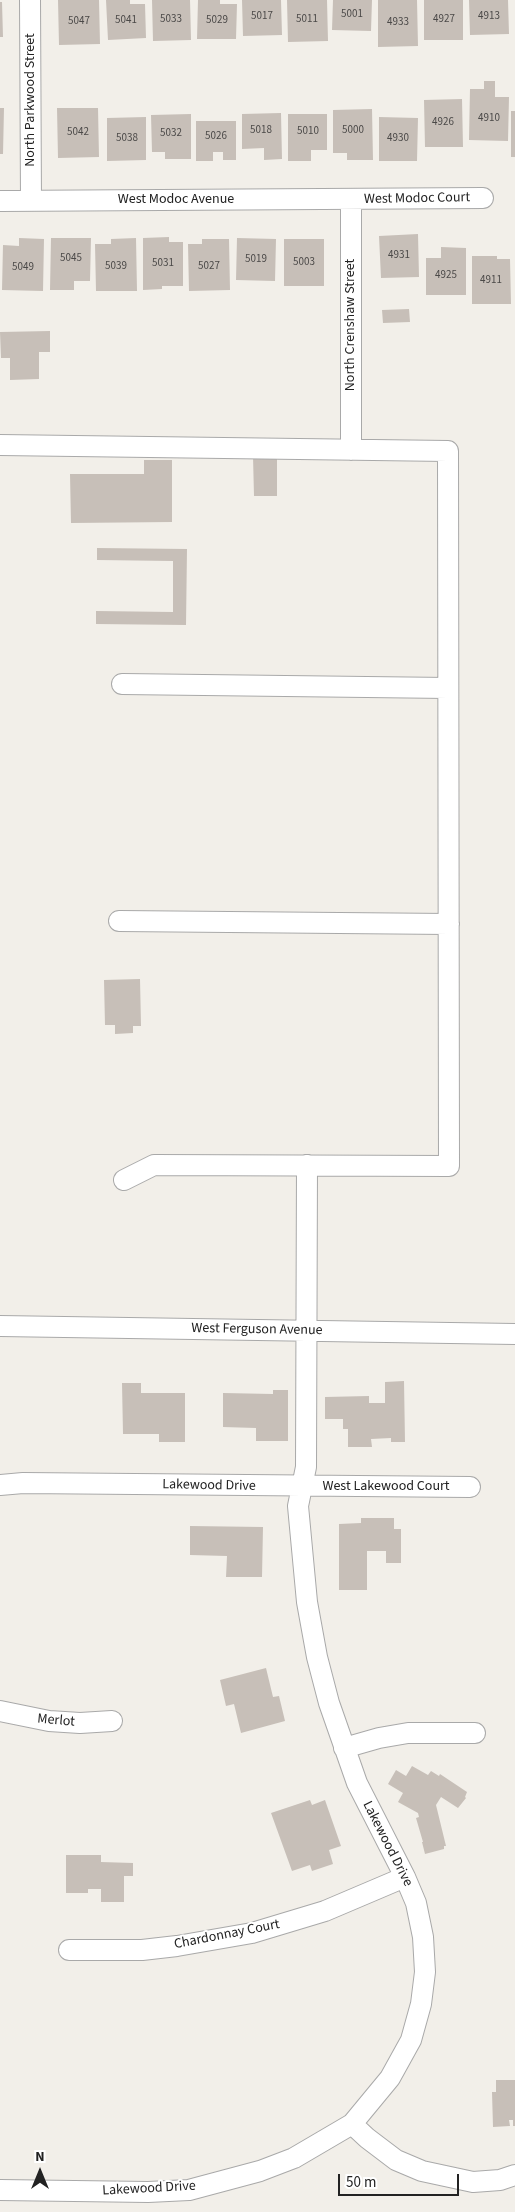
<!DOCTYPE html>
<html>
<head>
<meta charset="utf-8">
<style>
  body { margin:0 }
  #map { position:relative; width:515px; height:2212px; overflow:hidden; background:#f2efe9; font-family:"Source Sans 3",sans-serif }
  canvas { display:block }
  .north { position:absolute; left:15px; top:2147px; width:50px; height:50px; -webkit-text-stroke:4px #fff; paint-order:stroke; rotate:0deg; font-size:14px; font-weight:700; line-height:20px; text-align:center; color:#222 }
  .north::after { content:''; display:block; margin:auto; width:18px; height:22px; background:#222; clip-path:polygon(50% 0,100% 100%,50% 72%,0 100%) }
  .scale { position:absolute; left:338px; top:2174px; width:121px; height:22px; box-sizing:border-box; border:2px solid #222; border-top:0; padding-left:6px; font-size:15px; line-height:18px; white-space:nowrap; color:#222; -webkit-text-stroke:4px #fff; paint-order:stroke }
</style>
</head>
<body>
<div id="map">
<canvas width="515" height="2212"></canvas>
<div class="north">N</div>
<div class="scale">50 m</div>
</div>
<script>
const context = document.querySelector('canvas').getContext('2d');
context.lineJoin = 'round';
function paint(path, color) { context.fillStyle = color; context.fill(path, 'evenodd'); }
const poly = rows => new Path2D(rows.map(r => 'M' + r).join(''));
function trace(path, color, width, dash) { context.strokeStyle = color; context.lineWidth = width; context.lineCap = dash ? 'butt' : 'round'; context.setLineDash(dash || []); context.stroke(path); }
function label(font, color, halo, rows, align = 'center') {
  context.font = font + ' "Source Sans 3",sans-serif'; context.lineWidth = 4; context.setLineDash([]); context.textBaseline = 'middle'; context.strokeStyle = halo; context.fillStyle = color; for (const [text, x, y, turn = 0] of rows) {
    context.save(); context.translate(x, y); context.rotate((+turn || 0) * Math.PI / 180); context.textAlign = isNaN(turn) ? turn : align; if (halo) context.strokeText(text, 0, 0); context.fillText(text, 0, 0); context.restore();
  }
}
paint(poly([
  [58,0,99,0,100,44,59,45],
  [106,0,130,0,130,4,145,4,146,38,108,40],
  [152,0,190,0,191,40,153,41],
  [198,0,220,0,220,4,237,4,236,39,197,39],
  [242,0,281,0,282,35,243,36],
  [287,0,327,0,328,41,288,42],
  [333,0,372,0,371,31,332,30],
  [378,0,417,0,418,46,378,47],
  [424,0,463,0,463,40,424,40],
  [469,0,508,0,509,34,470,35],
  [0,2,2,2,3,37,0,37],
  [484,81,495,81,495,97,509,97,508,141,469,140,470,89,484,89],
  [462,99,463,147,425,147,424,100],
  [0,108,4,108,3,154,0,154],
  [57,108,98,108,99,157,58,158],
  [372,109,373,160,347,160,347,153,333,153,333,110],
  [511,111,515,111,515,157,511,157],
  [281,113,282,159,264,160,264,148,242,149,242,114],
  [191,114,191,159,165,159,165,152,152,152,151,115],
  [288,114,327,114,327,150,311,150,311,161,288,161],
  [146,117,146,160,107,161,107,118],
  [379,117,418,118,417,161,379,161],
  [196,121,236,121,236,160,223,160,223,152,213,152,213,161,196,161],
  [418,234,419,277,381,278,379,236],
  [169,237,169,242,183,242,183,286,162,286,162,289,143,290,143,238],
  [19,238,44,239,43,291,2,290,3,245,19,246],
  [51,238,91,238,90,281,74,281,74,290,50,290],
  [136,238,137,291,96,291,95,244,111,244,111,239],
  [237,238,276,239,275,281,236,280],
  [202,239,229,239,230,290,189,291,188,244,202,244],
  [284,239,324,239,324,286,284,286],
  [441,247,466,248,466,295,426,295,426,258,441,258],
  [472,256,497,256,497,259,510,259,511,304,472,304],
  [409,309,410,322,383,323,382,310],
  [50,331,50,352,39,352,39,379,10,380,10,358,1,358,0,332],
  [253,456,277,456,277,496,254,496],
  [144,460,172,460,172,522,71,523,70,474,144,474],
  [97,548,187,549,186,625,96,624,96,611,173,612,173,561,97,560],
  [140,979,141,1026,133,1026,133,1033,115,1034,115,1025,105,1025,104,980],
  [404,1381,405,1442,391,1442,391,1438,371,1439,372,1447,348,1447,348,1429,343,1429,343,1419,325,1419,325,1397,369,1396,369,1403,385,1403,385,1382],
  [122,1383,141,1383,141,1393,185,1393,185,1442,159,1442,159,1434,123,1434],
  [273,1390,288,1390,288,1441,256,1441,256,1428,223,1427,223,1393,273,1394],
  [361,1518,394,1518,394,1529,401,1529,401,1563,386,1563,386,1551,367,1551,367,1590,339,1590,339,1524,361,1523],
  [190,1526,263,1527,262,1577,226,1577,227,1556,190,1555],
  [266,1668,273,1697,279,1696,285,1721,241,1733,234,1704,226,1706,220,1680],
  [412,1766,428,1775,431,1771,439,1776,440,1774,467,1792,465,1797,466,1798,458,1808,441,1797,436,1805,446,1846,444,1846,444,1849,425,1854,422,1842,423,1842,416,1818,419,1817,418,1813,398,1802,403,1793,388,1784,396,1770,406,1776],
  [310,1800,312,1805,325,1800,341,1846,329,1850,333,1864,312,1871,310,1865,292,1871,271,1813],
  [66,1855,101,1855,101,1862,133,1863,133,1876,124,1876,124,1902,101,1902,101,1889,88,1889,88,1893,66,1893],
  [496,2080,515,2080,515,2126,513,2126,513,2120,509,2120,510,2126,493,2127,492,2092,496,2092]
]), '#c7bfb8');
const minor = poly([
  [30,0,31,201],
  [0,201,483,198],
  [0,445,448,451,449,1166,154,1165,124,1180],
  [351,450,351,200],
  [122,684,448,688],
  [119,921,449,924],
  [0,1326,515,1334],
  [0,1485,23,1483,470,1487],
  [0,1711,49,1721,80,1723,112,1721],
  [344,1748,379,1738,408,1733,475,1733],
  [69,1950,142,1950,177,1946,252,1933,325,1911,405,1877],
  [352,2124,367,2138,396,2160,422,2171,473,2182,500,2180,515,2175],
  [0,2190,148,2192,189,2190,260,2171,294,2158,352,2124,390,2078,411,2040,421,2004,425,1972,423,1937,416,1903,405,1877,357,1783,329,1703,317,1657,307,1602,298,1506,306,1467,307,1165]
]);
trace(minor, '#a9a9a9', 22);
trace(minor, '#fff', 20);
label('11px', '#4b4948', null, [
  ["5001",352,15],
  ["5017",262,17],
  ["4913",489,17],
  ["5033",171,20],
  ["5011",307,20],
  ["4927",444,20],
  ["5041",126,21],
  ["5029",217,21],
  ["5047",79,22],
  ["4933",398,23],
  ["4910",489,119],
  ["4926",443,123],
  ["5018",261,131],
  ["5000",353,131],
  ["5010",308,132],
  ["5042",78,133],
  ["5032",171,134],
  ["5026",216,137],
  ["5038",127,139],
  ["4930",398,139],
  ["4931",399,256],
  ["5045",71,259],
  ["5019",256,260],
  ["5003",304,263],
  ["5031",163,264],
  ["5039",116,267],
  ["5027",209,267],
  ["5049",23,268],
  ["4925",446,276],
  ["4911",491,281]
]);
label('14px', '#222', '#fff', [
  ["North Parkwood Street",31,100,-90],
  ["West Modoc Court",417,199,-1],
  ["West Modoc Avenue",176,200],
  ["North Crenshaw Street",351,325,-90],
  ["West Ferguson Avenue",257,1330,1],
  ["Lakewood Drive",209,1486,1],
  ["West Lakewood Court",386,1487],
  ["Merlot",56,1721,5],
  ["Lakewood Drive",387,1844,63],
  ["Chardonnay Court",227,1935,-11],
  ["Lakewood Drive",149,2189,-3]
]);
</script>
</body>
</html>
